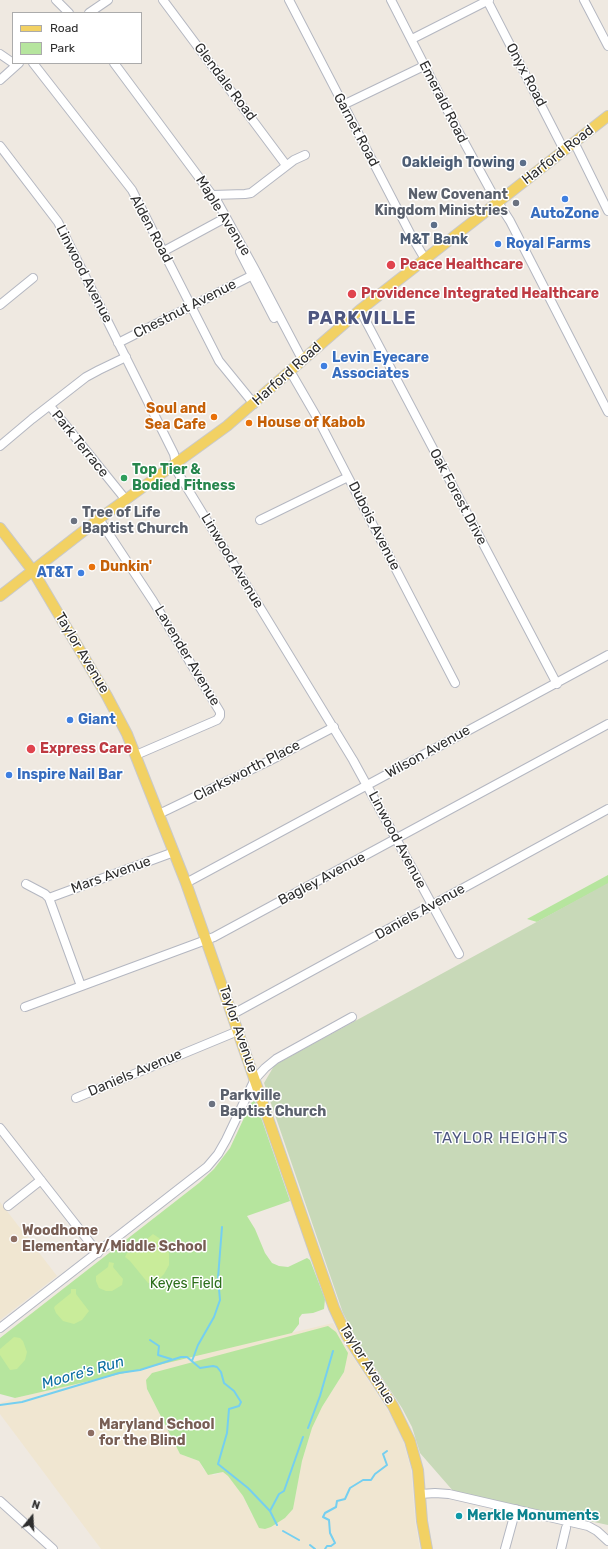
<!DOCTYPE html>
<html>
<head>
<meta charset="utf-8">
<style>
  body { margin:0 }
  #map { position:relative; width:608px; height:1549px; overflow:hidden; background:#efe9e1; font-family:Rubik,sans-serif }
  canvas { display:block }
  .legend { position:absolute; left:12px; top:12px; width:130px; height:52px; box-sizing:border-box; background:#fff; border:1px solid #ababab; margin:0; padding:5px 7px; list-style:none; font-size:12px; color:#2e2e2e }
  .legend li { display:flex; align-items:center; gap:8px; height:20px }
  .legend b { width:20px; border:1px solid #ababab }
  .north { position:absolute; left:12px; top:1497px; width:40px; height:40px; -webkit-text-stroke:3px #fff; paint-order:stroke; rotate:18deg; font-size:11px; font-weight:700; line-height:16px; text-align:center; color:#2e2e2e }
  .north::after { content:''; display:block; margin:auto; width:14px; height:18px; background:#2e2e2e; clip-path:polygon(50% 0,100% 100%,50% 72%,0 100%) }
</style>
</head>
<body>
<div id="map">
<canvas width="608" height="1549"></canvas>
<ul class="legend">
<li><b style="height:5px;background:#f2d163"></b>Road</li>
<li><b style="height:11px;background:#b6e59e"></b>Park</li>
</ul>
<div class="north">N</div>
</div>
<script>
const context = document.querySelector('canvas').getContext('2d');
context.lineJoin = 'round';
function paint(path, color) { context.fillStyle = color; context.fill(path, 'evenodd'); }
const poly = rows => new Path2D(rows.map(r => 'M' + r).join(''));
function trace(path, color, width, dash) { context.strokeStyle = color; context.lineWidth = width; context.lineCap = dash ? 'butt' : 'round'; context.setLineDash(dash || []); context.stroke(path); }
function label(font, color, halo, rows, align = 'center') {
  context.font = font + ' Rubik,sans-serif'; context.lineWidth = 3; context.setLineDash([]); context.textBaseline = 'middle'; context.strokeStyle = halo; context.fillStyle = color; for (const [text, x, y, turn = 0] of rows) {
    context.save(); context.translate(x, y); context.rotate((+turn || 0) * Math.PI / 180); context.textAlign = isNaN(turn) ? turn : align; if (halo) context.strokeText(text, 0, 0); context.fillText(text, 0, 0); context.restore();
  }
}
paint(poly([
  [0,1202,57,1276,0,1320],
  [333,1323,343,1342,392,1417,402,1437,411,1469,415,1521,420,1549,101,1549,0,1414,0,1403,15,1398],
  [306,1332,344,1346,347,1350,344,1372,322,1407,312,1428,302,1461,293,1509,285,1518,271,1527,252,1515,243,1496,228,1476,223,1472,214,1475,204,1470,199,1461,180,1454,147,1389]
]), '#f0e6d1');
paint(poly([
  [608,875,608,884,537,922,527,919],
  [254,1101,256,1103,290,1201,247,1216,255,1229,265,1253,272,1263,279,1266,288,1267,307,1258,310,1260,325,1299,324,1309,313,1313,302,1314,299,1318,299,1324,292,1333,142,1369,15,1398,0,1394,0,1338,199,1183,214,1169,230,1148,251,1103],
  [328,1326,336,1332,348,1353,344,1372,322,1407,312,1428,302,1461,293,1509,285,1518,271,1527,265,1529,259,1528,243,1496,228,1476,223,1472,208,1475,199,1461,180,1454,147,1389,146,1380,152,1373]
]), '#b6e59e');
paint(poly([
  [608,883,608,1525,454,1492,420,1453,412,1427,402,1408,357,1340,343,1313,264,1083,274,1066,280,1062]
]), '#c8d9b8');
paint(poly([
  [153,1234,159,1238,169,1253,169,1265,164,1274,156,1282,148,1283,130,1261,125,1257,127,1253,131,1253],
  [109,1262,114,1263,113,1267,123,1279,122,1285,112,1291,106,1291,99,1288,96,1281,96,1276,108,1267],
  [71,1289,76,1289,76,1294,89,1311,82,1320,74,1324,63,1321,56,1313,54,1308,55,1306,71,1293],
  [14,1337,20,1338,23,1341,27,1352,25,1360,17,1369,10,1370,0,1355,0,1349]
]), '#c9ec9a');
trace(poly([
  [150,1340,159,1346,158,1355,171,1359],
  [192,1361,198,1345,214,1317,220,1300,218,1278,222,1227],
  [0,1405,22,1402,119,1373,140,1370,181,1357,187,1357,200,1368,213,1366,217,1367,221,1372,224,1383,234,1391,241,1402,239,1406,229,1409,227,1433,218,1464,248,1488,270,1511,277,1525],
  [308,1428,320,1396,333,1351],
  [270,1511,279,1494,284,1491,303,1437],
  [283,1531,299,1540],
  [310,1545,315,1549],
  [325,1549,327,1546,331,1546,335,1543,330,1533,329,1520,323,1517,325,1513,336,1507,337,1501,345,1499,350,1488,363,1480,371,1480,375,1474,387,1465,383,1454,387,1451]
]), '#75cff0', 2);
const minor = poly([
  [56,0,69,13],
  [163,0,286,165],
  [289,0,412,237,425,259],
  [391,0,458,131,492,193,510,221,608,412],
  [487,0,564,150],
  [584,0,608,46],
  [89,13,108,0],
  [412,39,489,0],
  [0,54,16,65],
  [33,63,132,190,219,361,254,404],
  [114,63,218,203,254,268,302,359],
  [0,80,19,63],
  [343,105,424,66],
  [574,142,608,211],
  [0,146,58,222,174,454,178,473,353,760,459,954],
  [212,195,245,194,251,193,294,160,305,155],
  [164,251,225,218],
  [240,252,274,318],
  [0,305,33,278],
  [360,310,557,684],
  [118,343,251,276],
  [290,371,319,421,348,477,455,683],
  [50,406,126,500],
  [0,446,32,419,86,377,99,370,126,357],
  [99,519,153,601,220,712,220,716,217,720,136,755],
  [260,520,348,477],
  [159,814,269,761,334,727],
  [186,883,608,655],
  [26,884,45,894,49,898,81,986],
  [49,898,174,852],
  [25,1007,214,937,608,724],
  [233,1014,608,809],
  [76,1098,238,1031],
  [0,1128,98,1253],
  [8,1206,41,1180],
  [0,1328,207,1167,218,1154,226,1140,255,1079,265,1068,276,1059,352,1017],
  [420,1494,435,1493,449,1494,588,1526,597,1531,608,1541],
  [0,1501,53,1549],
  [505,1549,516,1509],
  [561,1549,566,1528]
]);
const major = poly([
  [0,528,33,571,107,696,127,734,186,883,206,940,334,1308,347,1336,393,1406,410,1441,418,1470,422,1521,427,1549],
  [0,596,99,519,227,426,360,310,608,116]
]);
trace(minor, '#b4b7c1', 10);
trace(major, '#c9c9c9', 12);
trace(minor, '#fff', 8);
trace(major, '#f2d163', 10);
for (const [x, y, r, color] of [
  [523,163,4,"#5c6f8a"],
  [565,199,4,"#3f7fe0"],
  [516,203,4,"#6b7280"],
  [434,225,4,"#5c6f8a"],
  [498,244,4,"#3f7fe0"],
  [391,265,5,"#e0444e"],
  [352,294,5,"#e0444e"],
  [324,366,4,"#3f7fe0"],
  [214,417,4,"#e8710a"],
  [249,423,4,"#e8710a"],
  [124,478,4,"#2e9e5b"],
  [74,521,4,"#6b7280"],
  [92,567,4,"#e8710a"],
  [81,573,4,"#3f7fe0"],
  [70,720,4,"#3f7fe0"],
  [31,749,5,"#e0444e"],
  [9,775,4,"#3f7fe0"],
  [212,1104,4,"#6b7280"],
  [14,1239,4,"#8d6e63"],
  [91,1433,4,"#8d6e63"],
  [459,1516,4,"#0f9aa8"]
]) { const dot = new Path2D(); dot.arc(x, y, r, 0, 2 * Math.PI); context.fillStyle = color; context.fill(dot); trace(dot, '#fff', 1.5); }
label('14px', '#2e2e2e', '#fff', [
  ["Onyx Road",526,75,62],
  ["Glendale Road",225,82,53],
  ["Emerald Road",443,102,63],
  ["Garnet Road",356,130,62],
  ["Harford Road",558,155,-38],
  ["Maple Avenue",223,216,58],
  ["Alden Road",151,229,62],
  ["Linwood Avenue",84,274,63],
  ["Chestnut Avenue",185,309,-27],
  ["Harford Road",287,374,-42],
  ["Park Terrace",80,444,51],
  ["Oak Forest Drive",458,497,62],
  ["Dubois Avenue",374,526,63],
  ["Linwood Avenue",232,561,59],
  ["Taylor Avenue",82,653,59],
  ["Lavender Avenue",187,656,59],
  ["Wilson Avenue",428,752,-29],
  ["Clarksworth Place",247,771,-27],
  ["Linwood Avenue",397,840,62],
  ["Mars Avenue",111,875,-20],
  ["Bagley Avenue",322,879,-28],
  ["Daniels Avenue",420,912,-29],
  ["Taylor Avenue",238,1029,71],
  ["Daniels Avenue",135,1073,-23],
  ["Taylor Avenue",367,1364,58]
]);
label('bold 14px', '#4e5e75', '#fff', [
  ["Oakleigh Towing",515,163],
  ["M&T Bank",434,240,"center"]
], 'right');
label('bold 14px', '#5b616d', '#fff', [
  ["New Covenant",508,195,"right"],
  ["Kingdom Ministries",508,211,"right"],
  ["Tree of Life",82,513],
  ["Baptist Church",82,529],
  ["Parkville",220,1096],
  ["Baptist Church",220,1112]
], 'left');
label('bold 14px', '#366cbe', '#fff', [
  ["AutoZone",565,214,"center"],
  ["Royal Farms",506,244],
  ["Levin Eyecare",332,358],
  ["Associates",332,374],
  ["AT&T",73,573,"right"],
  ["Giant",78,720],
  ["Inspire Nail Bar",17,775]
], 'left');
label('bold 14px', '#be3a42', '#fff', [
  ["Peace Healthcare",400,265],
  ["Providence Integrated Healthcare",361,294],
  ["Express Care",40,749]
], 'left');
label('bold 14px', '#c56008', '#fff', [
  ["Soul and",206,409,"right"],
  ["Sea Cafe",206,425,"right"],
  ["House of Kabob",257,423],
  ["Dunkin'",100,567]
], 'left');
label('bold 14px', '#27864d', '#fff', [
  ["Top Tier &",132,470],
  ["Bodied Fitness",132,486]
], 'left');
label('bold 14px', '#785e54', '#fff', [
  ["Woodhome",22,1231],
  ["Elementary/Middle School",22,1247],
  ["Maryland School",99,1425],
  ["for the Blind",99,1441]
], 'left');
label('14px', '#2c6e1b', '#fff', [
  ["Keyes Field",186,1284]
]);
label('bold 14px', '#0d838f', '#fff', [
  ["Merkle Monuments",467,1516]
], 'left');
context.letterSpacing = '1px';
label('15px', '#4d5680', '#fff', [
  ["TAYLOR HEIGHTS",501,1139]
]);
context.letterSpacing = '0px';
label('italic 15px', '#0d6fa3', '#fff', [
  ["Moore's Run",83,1373,-16]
]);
context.letterSpacing = '1px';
label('bold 18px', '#4d5680', '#fff', [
  ["PARKVILLE",362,319]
]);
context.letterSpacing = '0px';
</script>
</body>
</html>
